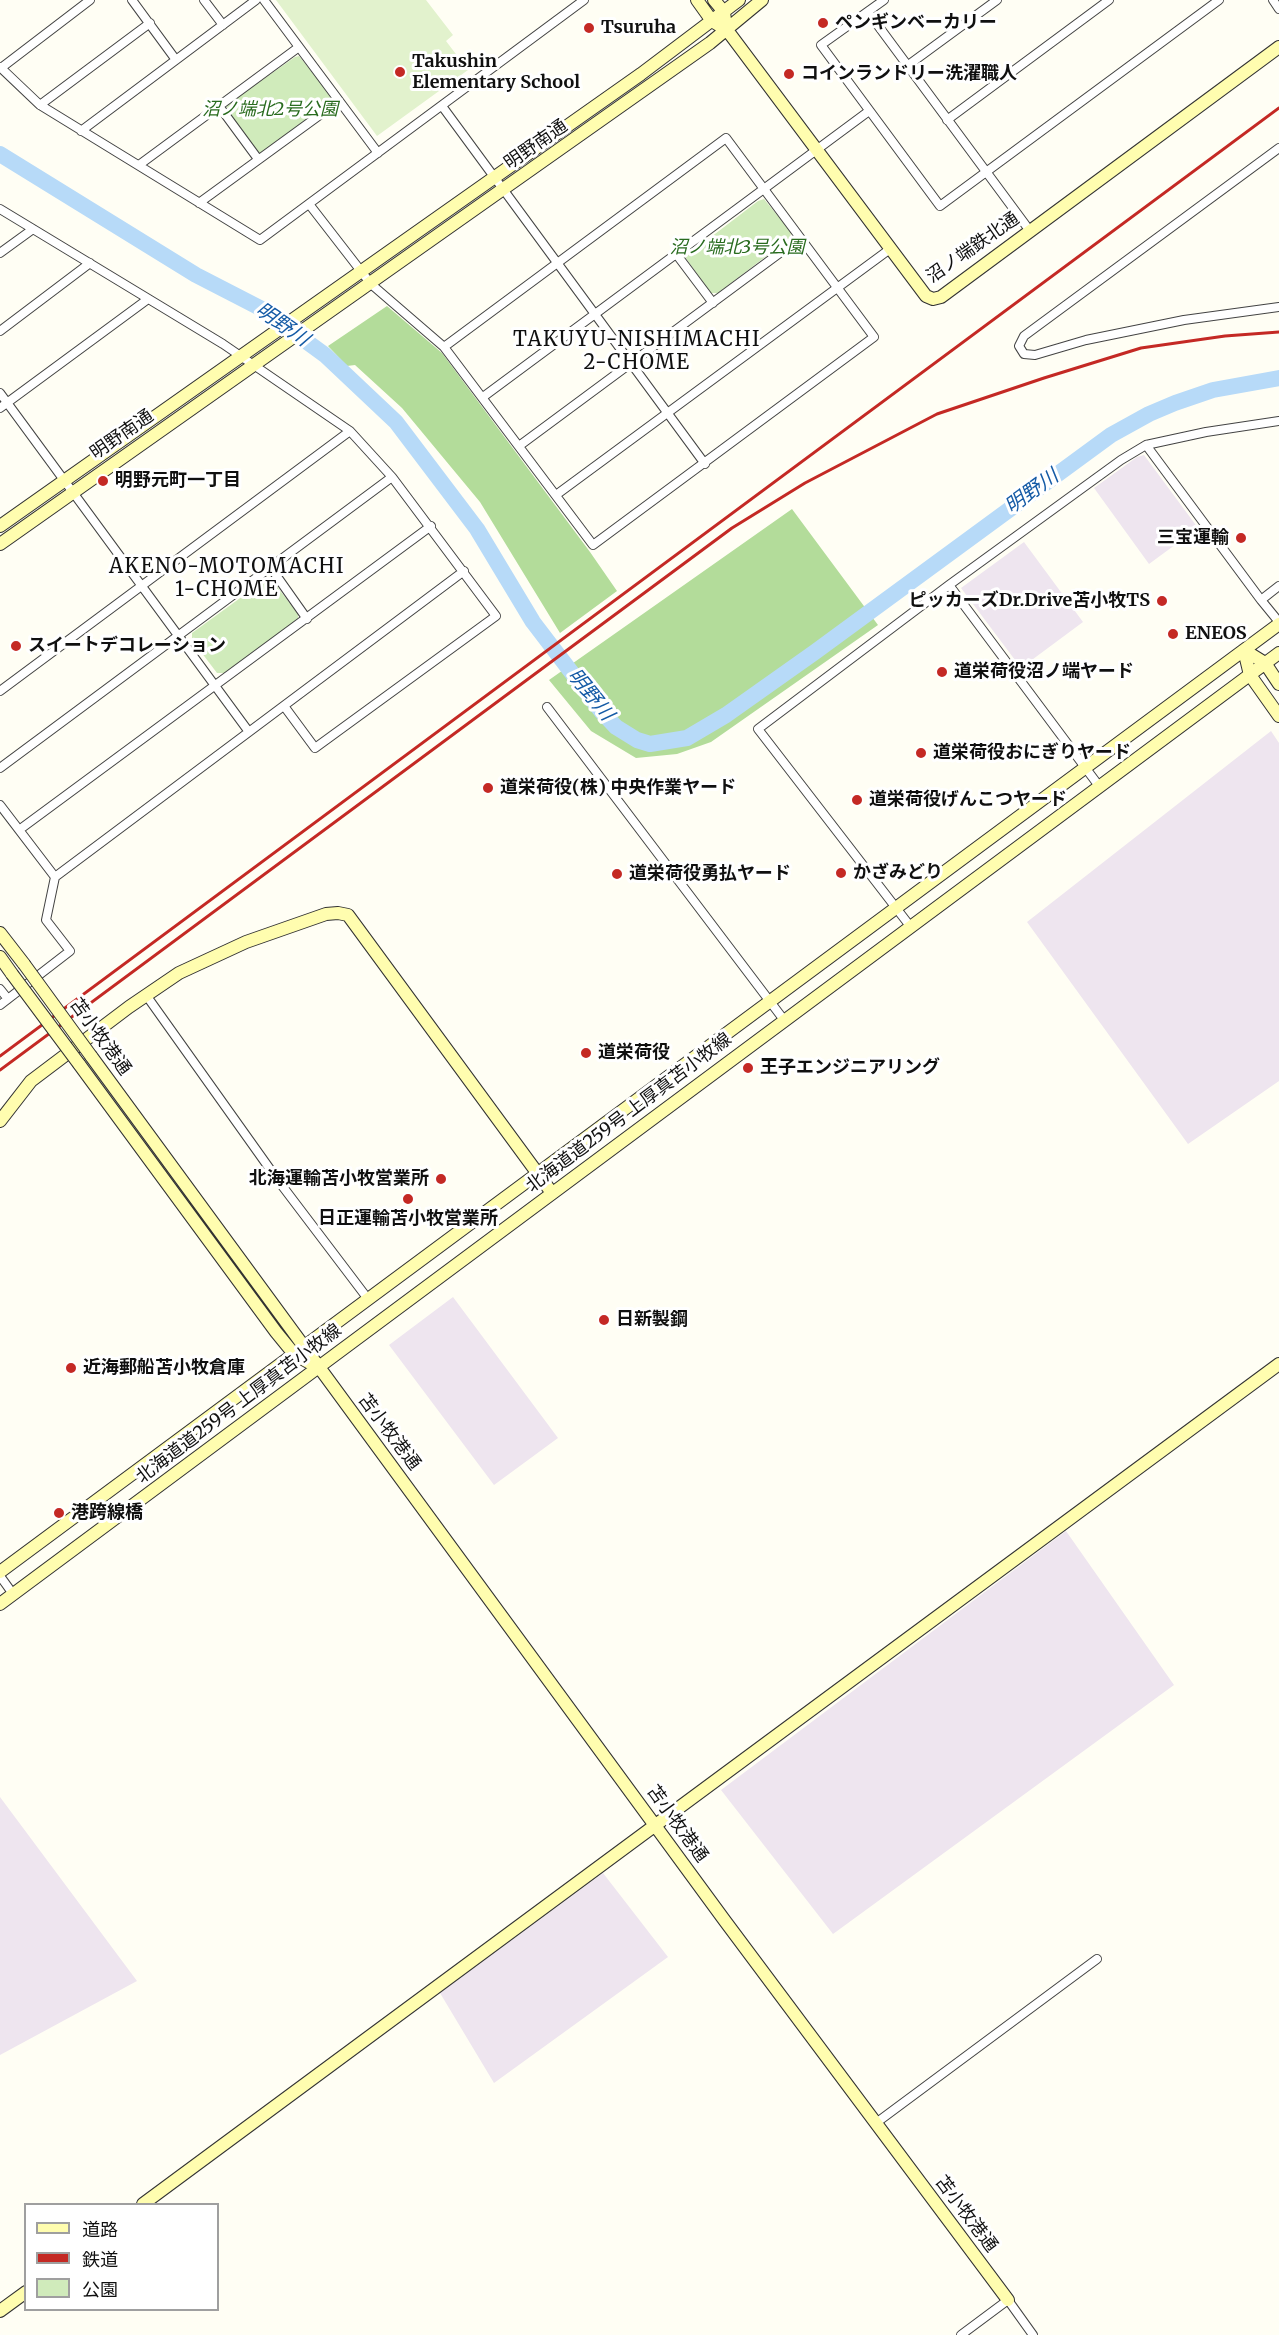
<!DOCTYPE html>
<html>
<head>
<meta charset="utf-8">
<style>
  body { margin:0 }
  #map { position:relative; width:1279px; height:2335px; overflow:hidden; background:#fffef4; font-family:Merriweather,"Noto Sans JP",serif }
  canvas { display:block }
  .legend { position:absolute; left:24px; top:2203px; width:195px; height:108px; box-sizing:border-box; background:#fff; border:2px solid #9f9f9f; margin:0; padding:8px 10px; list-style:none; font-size:18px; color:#101010 }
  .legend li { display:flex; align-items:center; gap:12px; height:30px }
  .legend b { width:30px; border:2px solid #9f9f9f }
</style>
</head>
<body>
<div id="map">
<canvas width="1279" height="2335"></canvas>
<ul class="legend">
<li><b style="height:8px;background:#fffdaf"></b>道路</li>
<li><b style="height:8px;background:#c42924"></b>鉄道</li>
<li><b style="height:16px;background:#d0ebbb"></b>公園</li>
</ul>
</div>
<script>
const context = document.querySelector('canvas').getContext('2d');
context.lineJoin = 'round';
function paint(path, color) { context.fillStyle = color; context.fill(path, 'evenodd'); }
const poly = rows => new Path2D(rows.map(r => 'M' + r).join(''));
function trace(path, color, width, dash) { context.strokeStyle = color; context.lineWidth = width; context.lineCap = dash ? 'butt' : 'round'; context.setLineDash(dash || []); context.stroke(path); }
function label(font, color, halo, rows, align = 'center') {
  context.font = font + ' Merriweather,"Noto Sans JP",serif'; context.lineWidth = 6; context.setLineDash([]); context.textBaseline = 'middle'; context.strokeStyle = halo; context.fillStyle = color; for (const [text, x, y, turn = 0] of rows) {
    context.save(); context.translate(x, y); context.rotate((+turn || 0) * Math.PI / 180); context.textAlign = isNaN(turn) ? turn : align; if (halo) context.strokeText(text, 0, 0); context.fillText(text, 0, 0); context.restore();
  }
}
paint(poly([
  [1144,455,1198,528,1149,564,1094,488,1137,457],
  [1024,542,1083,622,1021,668,961,588],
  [1271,731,1279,743,1279,1081,1188,1144,1027,922],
  [453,1297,558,1438,494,1485,389,1345],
  [1066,1531,1174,1685,833,1934,721,1790],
  [0,1797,137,1981,0,2055],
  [603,1873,668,1957,494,2083,440,1993]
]), '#eee5ef');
paint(poly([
  [299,56,331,96,331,102,261,153,257,152,226,109,228,104,295,57],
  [764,199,791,232,790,238,718,293,711,293,685,257,758,201],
  [265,580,272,580,298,614,298,620,224,673,217,673,192,640,192,633]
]), '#d0ebbb');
paint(poly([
  [387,306,442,353,590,552,617,591,560,633,480,502,402,408,355,365,347,366,328,346],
  [792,509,878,625,711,742,677,754,636,758,591,731,549,680]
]), '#b3dc9a');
paint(poly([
  [276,0,426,0,453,35,446,41,468,70,377,136]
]), '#e2f2cd');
trace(poly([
  [0,154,196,275,262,309,325,355,396,422,477,529,533,622,601,711,616,727,637,740,650,744,687,738,726,715,815,652,1111,435,1149,414,1175,403,1213,390,1279,378]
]), '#b7daf8', 16);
const street = poly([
  [132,0,176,60],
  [204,0,223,25],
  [264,0,378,153],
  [884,0,821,45,940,206,1219,0],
  [1273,0,1279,9],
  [868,12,1030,231],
  [907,66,997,0],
  [0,67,40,105,260,240,584,0],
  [1,68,90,0],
  [40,105,150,23],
  [219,106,258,159],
  [442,106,705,464],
  [947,120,1109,0],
  [81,131,256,0],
  [1279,148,1024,336,1019,346,1024,354,1035,355,1086,340,1184,320,1279,307],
  [139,165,299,47],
  [199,203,339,101],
  [309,204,371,284,444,347,593,545,874,337,726,138,444,347],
  [0,209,223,344,350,431,392,477,496,616,315,748,284,706],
  [0,253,33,229],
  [677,255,713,303],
  [0,331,90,263],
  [0,393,249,732],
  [483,397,869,111],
  [0,408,148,299],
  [1146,445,1261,600,1279,586],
  [519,446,800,238],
  [556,495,890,249],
  [271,568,307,619],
  [949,585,1099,786],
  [1261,600,1279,622],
  [0,691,350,431],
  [547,707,784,1020],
  [0,768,392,477],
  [0,805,55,877],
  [19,830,431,526],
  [910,926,758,729,949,585,1121,460,1146,445,1206,432,1279,421],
  [0,989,8,999],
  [146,995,277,1179,368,1299],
  [0,1005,70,951,46,920,55,877,464,571],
  [0,1576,13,1594],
  [876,2123,1097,1959],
  [961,2335,1008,2300,1033,2335]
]);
const secondary = poly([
  [697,0,712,21,727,30,926,296,933,299,941,297,1279,47],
  [714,0,724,12,725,20],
  [0,526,641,74,739,0],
  [0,544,710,43,762,0],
  [1244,650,1250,675,1279,716],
  [1244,650,1265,663,1279,684],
  [0,933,24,964],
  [0,957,12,974],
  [91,1056,725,1921,1008,2300],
  [79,1064,276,1332,294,1354,317,1367],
  [0,1121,31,1081,129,1007,179,973,246,942,326,914,338,913,348,915,552,1193],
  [0,1572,1279,624],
  [0,1604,1279,653],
  [143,2204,1279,1364],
  [0,2311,26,2292]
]);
trace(street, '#434343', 10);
trace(secondary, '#323232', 14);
trace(street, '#fff', 8);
trace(secondary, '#fffdaf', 12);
trace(poly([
  [0,1056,1279,108],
  [0,1070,732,528,805,483,937,414,1044,378,1141,348,1225,336,1279,332]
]), '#c42924', 3);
const secondaryBridge = poly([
  [24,964,91,1056],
  [12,974,79,1064]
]);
trace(secondaryBridge, '#323232', 14, []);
trace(secondaryBridge, '#fffdaf', 12);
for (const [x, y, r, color] of [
  [823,23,6,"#c42924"],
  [589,28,6,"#c42924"],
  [400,72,6,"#c42924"],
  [789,74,6,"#c42924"],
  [103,481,6,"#c42924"],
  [1241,538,6,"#c42924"],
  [1162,601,6,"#c42924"],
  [1173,634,6,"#c42924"],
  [16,646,6,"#c42924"],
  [942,672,6,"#c42924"],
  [921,753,6,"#c42924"],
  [488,788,6,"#c42924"],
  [857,800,6,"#c42924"],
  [841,873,6,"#c42924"],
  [617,874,6,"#c42924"],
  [586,1053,6,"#c42924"],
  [748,1068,6,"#c42924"],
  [441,1179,6,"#c42924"],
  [408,1199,6,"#c42924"],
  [604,1320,6,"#c42924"],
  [71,1368,6,"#c42924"],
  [59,1513,6,"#c42924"]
]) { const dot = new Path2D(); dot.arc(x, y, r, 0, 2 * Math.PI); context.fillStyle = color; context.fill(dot); trace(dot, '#fff', 2); }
label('bold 18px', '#101010', '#fff', [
  ["ペンギンベーカリー",835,23],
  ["Tsuruha",601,28],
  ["Takushin",412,62],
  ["Elementary School",412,83],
  ["コインランドリー洗濯職人",801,74],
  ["明野元町一丁目",115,481],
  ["三宝運輸",1229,538,"right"],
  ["ピッカーズDr.Drive苫小牧TS",1150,601,"right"],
  ["ENEOS",1185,634],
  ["スイートデコレーション",28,646],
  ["道栄荷役沼ノ端ヤード",954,672],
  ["道栄荷役おにぎりヤード",933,753],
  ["道栄荷役(株) 中央作業ヤード",500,788],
  ["道栄荷役げんこつヤード",869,800],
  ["かざみどり",853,873],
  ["道栄荷役勇払ヤード",629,874],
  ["道栄荷役",598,1053],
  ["王子エンジニアリング",760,1068],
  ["北海運輸苫小牧営業所",429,1179,"right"],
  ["日正運輸苫小牧営業所",408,1219,"center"],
  ["日新製鋼",616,1320],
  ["近海郵船苫小牧倉庫",83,1368],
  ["港跨線橋",71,1513]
], 'left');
label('italic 18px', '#286b1e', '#fff', [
  ["沼ノ端北2号公園",270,110],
  ["沼ノ端北3号公園",737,248]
]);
label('18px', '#101010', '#fff', [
  ["明野南通",536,145,-35],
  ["沼ノ端鉄北通",973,248,-35],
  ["明野南通",122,435,-35],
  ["苫小牧港通",100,1037,54],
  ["北海道道259号 上厚真苫小牧線",629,1113,-37],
  ["北海道道259号 上厚真苫小牧線",239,1404,-37],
  ["苫小牧港通",389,1432,53],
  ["苫小牧港通",677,1824,54],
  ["苫小牧港通",966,2214,53]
]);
label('italic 20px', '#155ba6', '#fff', [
  ["明野川",282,325,35],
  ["明野川",1032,492,-36],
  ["明野川",590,695,51]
]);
context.letterSpacing = '1.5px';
label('20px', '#101010', '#fff', [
  ["TAKUYU-NISHIMACHI",637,340],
  ["2-CHOME",637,363],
  ["AKENO-MOTOMACHI",227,567],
  ["1-CHOME",227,590]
]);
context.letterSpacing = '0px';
</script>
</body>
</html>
